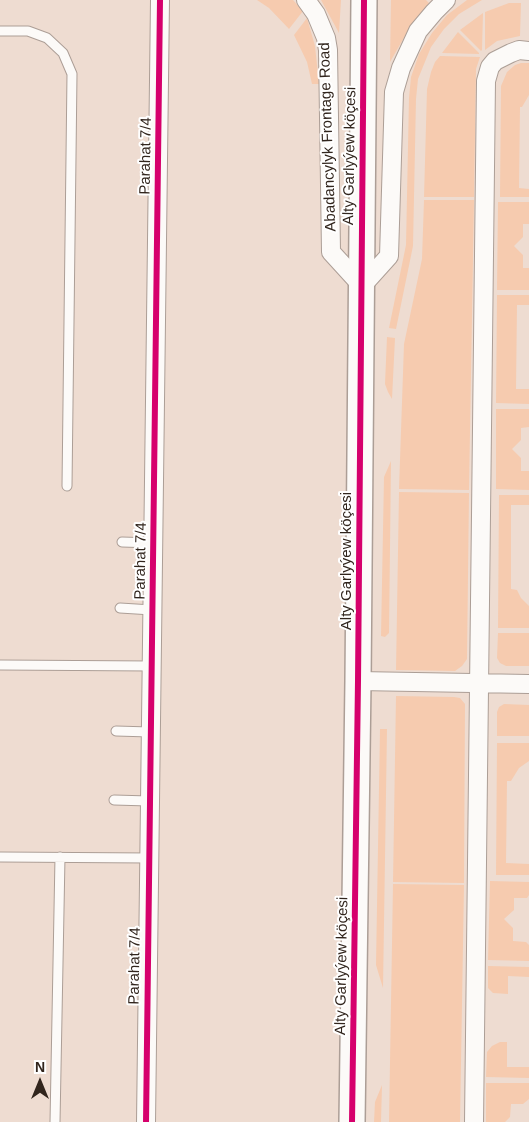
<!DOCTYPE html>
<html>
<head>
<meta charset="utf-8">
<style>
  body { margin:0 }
  #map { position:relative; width:529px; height:1122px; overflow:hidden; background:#eedcd1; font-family:Helvetica,sans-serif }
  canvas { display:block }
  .north { position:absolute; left:15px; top:1057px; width:50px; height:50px; -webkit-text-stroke:4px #fff; paint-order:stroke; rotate:0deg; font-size:14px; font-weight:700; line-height:20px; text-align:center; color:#31251d }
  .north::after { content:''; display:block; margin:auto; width:18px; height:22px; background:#31251d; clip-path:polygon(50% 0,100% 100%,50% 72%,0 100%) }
</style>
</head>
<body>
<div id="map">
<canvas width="529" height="1122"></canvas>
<div class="north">N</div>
</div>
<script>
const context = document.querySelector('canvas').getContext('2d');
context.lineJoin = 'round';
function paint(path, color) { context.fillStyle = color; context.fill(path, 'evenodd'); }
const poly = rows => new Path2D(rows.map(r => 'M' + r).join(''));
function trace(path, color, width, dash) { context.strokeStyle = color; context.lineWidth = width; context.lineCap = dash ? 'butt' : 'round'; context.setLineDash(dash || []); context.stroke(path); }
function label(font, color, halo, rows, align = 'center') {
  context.font = font + ' Helvetica,sans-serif'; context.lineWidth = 4; context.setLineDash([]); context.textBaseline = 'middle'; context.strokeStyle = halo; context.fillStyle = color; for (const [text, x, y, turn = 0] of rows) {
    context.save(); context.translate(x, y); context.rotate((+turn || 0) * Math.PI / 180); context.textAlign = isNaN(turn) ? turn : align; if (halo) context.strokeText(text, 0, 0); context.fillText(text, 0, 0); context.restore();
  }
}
paint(poly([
  [257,0,293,0,303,11,289,29,269,8],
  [321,0,341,0,339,33],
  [391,0,426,0,429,3,409,29,390,62],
  [467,0,482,0,459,14,444,29,431,47,418,79,416,99,413,246,396,329,389,328,406,245,409,98,411,77,419,54,432,33,447,15],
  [509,3,521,3,520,36,497,41,485,50,485,12],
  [483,13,482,50,481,51,460,30],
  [307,18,315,46,319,84,312,84,307,62,294,35],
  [458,32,479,53,479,54,442,53],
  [440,56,480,57,476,69,474,197,424,197,427,89,431,72,435,62],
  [521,63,529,63,529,95,522,107,520,107,519,188,529,189,529,197,500,197,501,86,507,72,515,65],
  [424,200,474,200,469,490,399,489,404,344,422,259],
  [498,202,529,202,529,224,523,224,523,237,514,246,523,255,523,268,529,268,529,290,497,290],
  [497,295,529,295,529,305,517,305,516,389,529,389,529,404,496,403],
  [387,337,395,338,392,399,388,392,385,384],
  [496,409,529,409,529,427,521,428,521,440,512,449,521,458,521,471,529,471,529,490,496,489],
  [391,461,389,633,385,637,381,636,384,477],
  [399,492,469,493,467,659,462,666,455,671,396,670],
  [499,495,529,495,529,505,511,505,511,589,517,590,521,598,529,606,529,628,498,628],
  [498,633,529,633,529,666,506,666,500,663,497,658],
  [396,696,454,697,460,698,465,704,464,883,393,882],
  [504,704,529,705,529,736,497,736,497,712,499,707],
  [380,729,387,729,383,988,376,965],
  [497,743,529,743,529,761,519,768,511,781,507,781,506,863,529,864,529,875,496,875],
  [490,881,529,882,529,895,527,898,514,898,514,910,504,919,513,928,513,941,526,942,529,945,529,961,488,960],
  [393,884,464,885,460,1122,389,1122],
  [488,966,529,967,529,977,508,976,508,994,493,993,488,988],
  [500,1042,507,1042,507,1067,529,1067,529,1078,486,1077,487,1052,492,1046],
  [486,1083,529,1083,529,1099,523,1104,511,1104,510,1117,505,1122,486,1122],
  [382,1085,381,1122,374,1122,375,1102]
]), '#f6cbaf');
const lane = poly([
  [0,31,28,31,47,38,63,53,72,74,67,486],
  [122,542,153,543],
  [120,608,152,610],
  [0,665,151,666],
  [116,731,150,732],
  [114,800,149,801],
  [0,857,149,858],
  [55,1122,60,857]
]);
const street = poly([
  [306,0,316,14,326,38,328,50,331,252,362,286,389,256,394,92,401,68,418,31,434,12,446,0],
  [358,681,529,684],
  [146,1122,160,0],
  [474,1122,486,81,490,67,495,61,511,53,519,50,529,51]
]);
const secondary = poly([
  [352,1122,358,681,364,0]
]);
trace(lane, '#ac9e96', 11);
trace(street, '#ac9e96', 20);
trace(secondary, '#ac9e96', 28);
trace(lane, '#fcfaf8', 9);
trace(street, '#fcfaf8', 18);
trace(secondary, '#fcfaf8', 25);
trace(poly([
  [146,1122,160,0],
  [352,1122,358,681,364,0]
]), '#d6006c', 6);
label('15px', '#31251d', '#fff', [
  ["Abadancylyk Frontage Road",328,137,-92],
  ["Parahat 7/4",146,156,-89],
  ["Alty Garlyýew köçesi",350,156,-89],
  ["Parahat 7/4",141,561,-89],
  ["Alty Garlyýew köçesi",347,561,-90],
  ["Parahat 7/4",135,966,-89],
  ["Alty Garlyýew köçesi",342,966,-89]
]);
</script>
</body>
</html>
